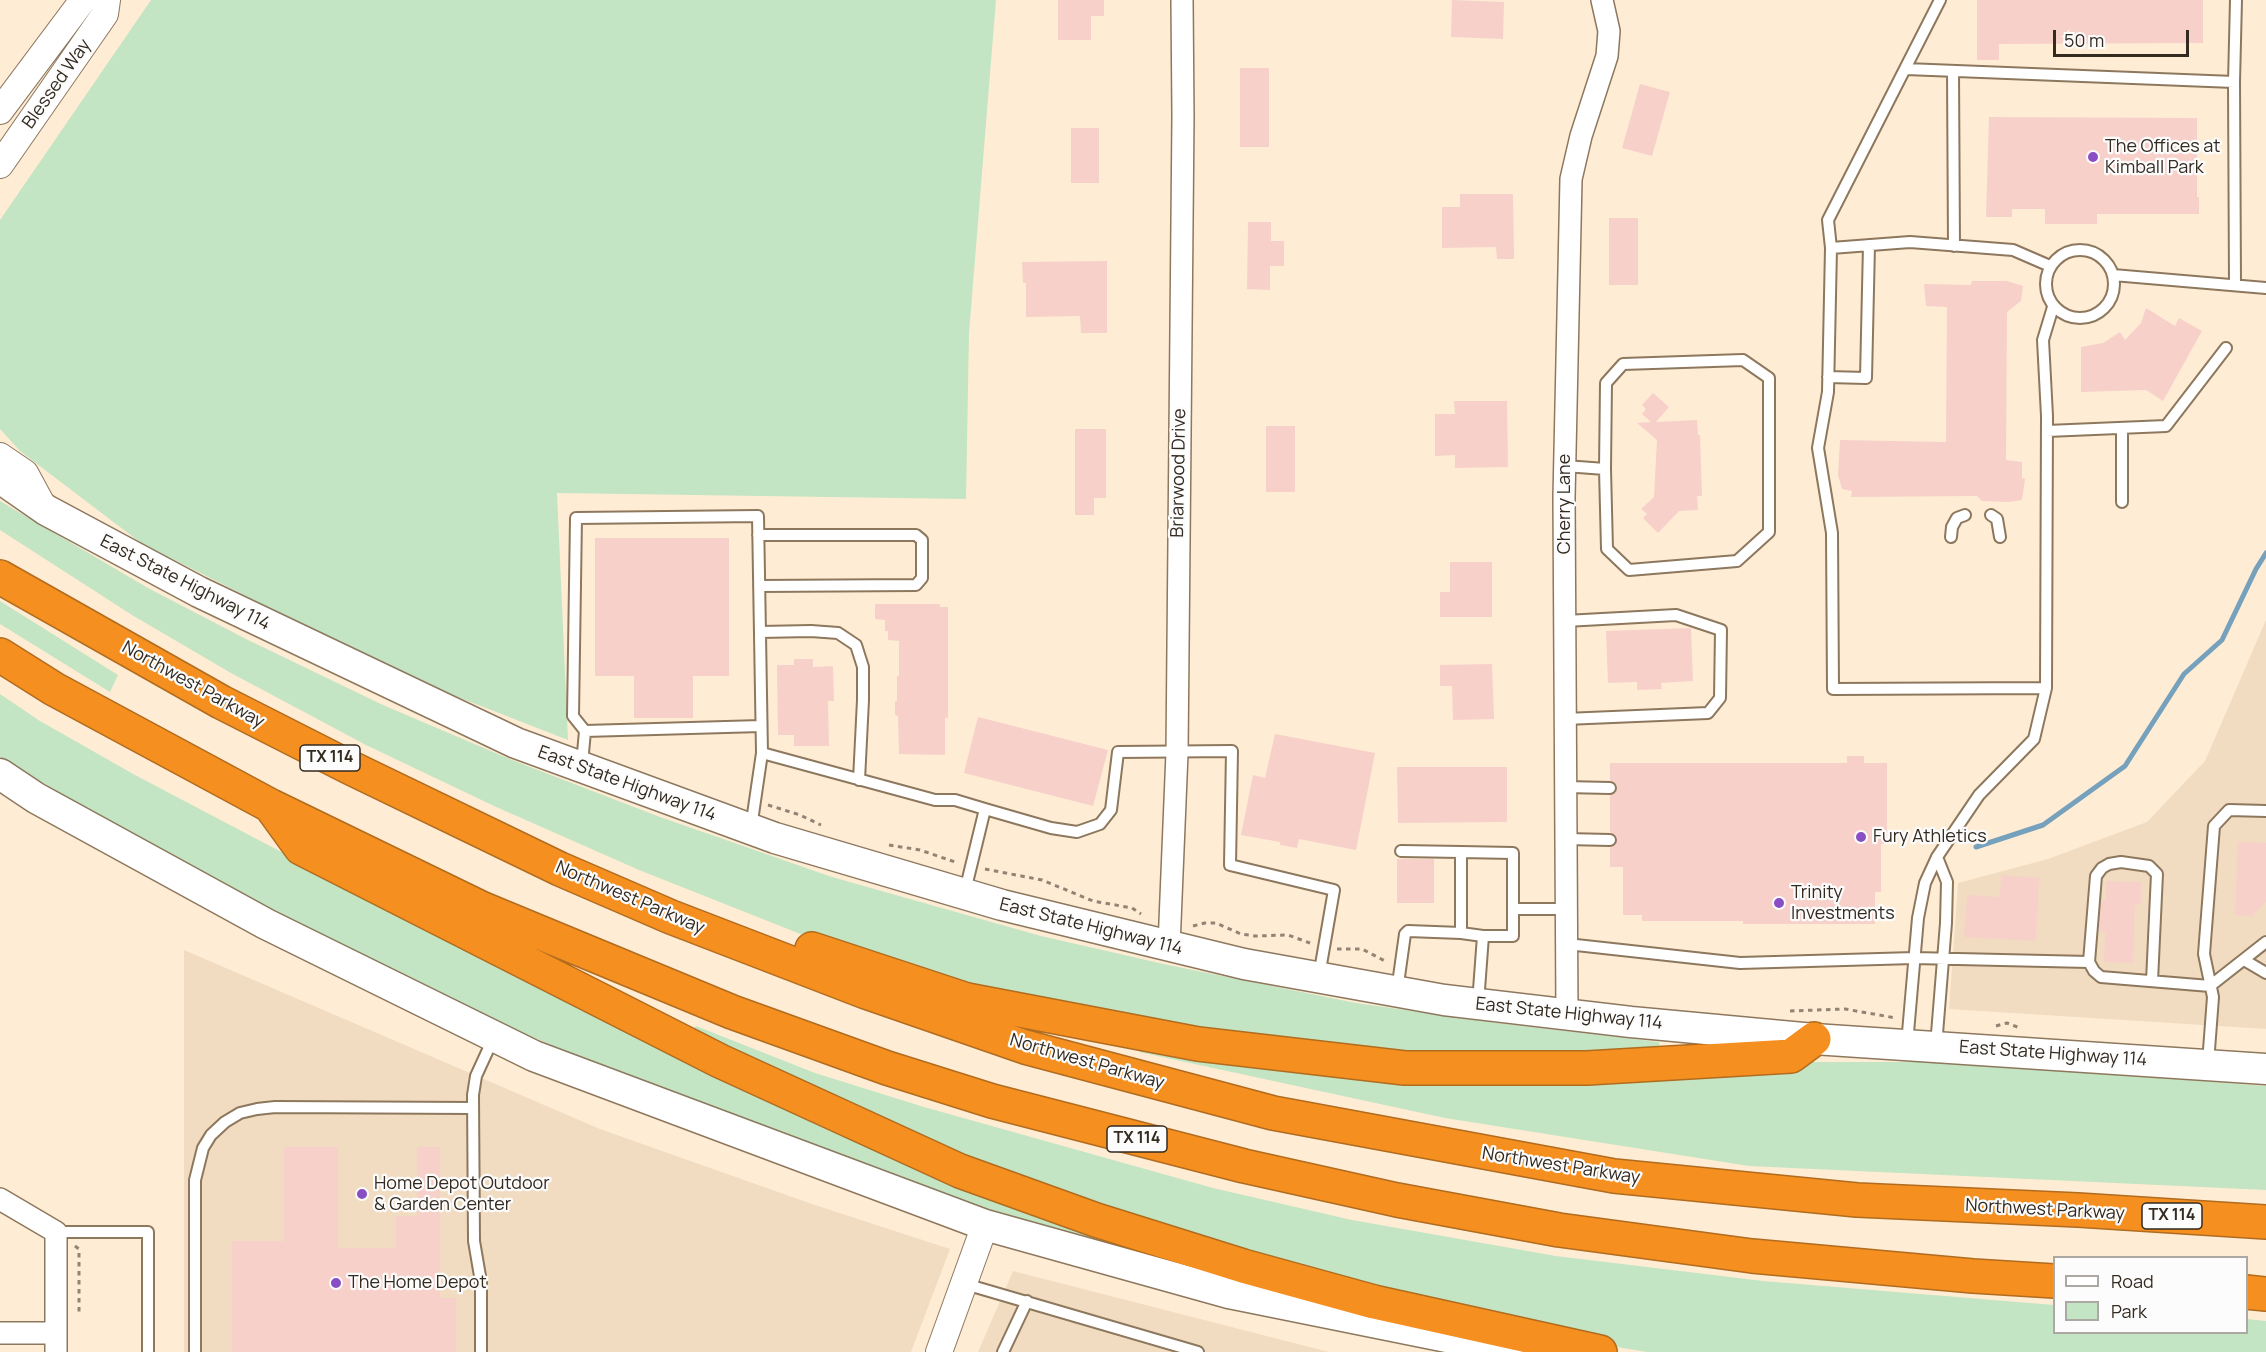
<!DOCTYPE html>
<html>
<head>
<meta charset="utf-8">
<style>
  body { margin:0 }
  #map { position:relative; width:2266px; height:1352px; overflow:hidden; background:#ffecd5; font-family:Manrope,sans-serif }
  canvas { display:block }
  .legend { position:absolute; left:2053px; top:1256px; width:195px; height:78px; box-sizing:border-box; background:#fcfcfc; border:2px solid #aca8a4; margin:0; padding:8px 10px; list-style:none; font-size:18px; color:#332a20 }
  .legend li { display:flex; align-items:center; gap:12px; height:30px }
  .legend b { width:30px; border:2px solid #aca8a4 }
  .scale { position:absolute; left:2053px; top:30px; width:136px; height:27px; box-sizing:border-box; border:3px solid #332a20; border-top:0; padding-left:8px; font-size:18px; line-height:21px; white-space:nowrap; color:#332a20; -webkit-text-stroke:4px #fcfcfc; paint-order:stroke }
</style>
</head>
<body>
<div id="map">
<canvas width="2266" height="1352"></canvas>
<ul class="legend">
<li><b style="height:8px;background:#fff"></b>Road</li>
<li><b style="height:16px;background:#c3e5c3"></b>Park</li>
</ul>
<div class="scale">50 m</div>
</div>
<script>
const context = document.querySelector('canvas').getContext('2d');
context.lineJoin = 'round';
function paint(path, color) { context.fillStyle = color; context.fill(path, 'evenodd'); }
const poly = rows => new Path2D(rows.map(r => 'M' + r).join(''));
function trace(path, color, width, dash) { context.strokeStyle = color; context.lineWidth = width; context.lineCap = dash ? 'butt' : 'round'; context.setLineDash(dash || []); context.stroke(path); }
function label(font, color, halo, rows, align = 'center') {
  context.font = font + ' Manrope,sans-serif'; context.lineWidth = 4.5; context.setLineDash([]); context.textBaseline = 'middle'; context.strokeStyle = halo; context.fillStyle = color; for (const [text, x, y, turn = 0] of rows) {
    context.save(); context.translate(x, y); context.rotate((+turn || 0) * Math.PI / 180); context.textAlign = isNaN(turn) ? turn : align; if (halo) context.strokeText(text, 0, 0); context.fillText(text, 0, 0); context.restore();
  }
}
paint(poly([
  [2266,620,2266,1029,1949,1009,1958,883,2048,859,2147,822,2205,761],
  [184,950,600,1129,812,1204,950,1249,911,1352,184,1352],
  [1013,1271,1329,1352,978,1352]
]), '#f2dcc1');
paint(poly([
  [151,0,996,0,969,333,966,499,557,493,568,740,404,676,141,543,20,451,0,429,0,220],
  [0,501,148,588,246,639,383,705,512,760,660,817,832,877,1041,936,1168,965,1356,1003,1497,1023,1659,1042,1660,1052,1587,1056,1346,1051,1024,1002,813,939,639,870,494,806,366,745,231,673,132,615,0,530],
  [0,601,118,675,110,692,0,624],
  [0,694,40,721,135,775,329,877,1116,1238,1115,1247,1012,1218,873,1172,641,1084,498,1022,313,933,115,826,0,757],
  [696,1026,815,1073,924,1107,1213,1188,1352,1220,1556,1256,1763,1281,2054,1305,2054,1332,2246,1332,2247,1319,2266,1321,2266,1352,1647,1352,1581,1341,1338,1286,906,1139,692,1030],
  [1140,1044,1738,1062,1919,1062,2019,1067,2266,1086,2266,1190,1749,1166,1445,1118,1139,1052]
]), '#c3e5c3');
trace(poly([
  [1976,847,2043,825,2125,766,2184,674,2222,640,2256,569,2266,553]
]), '#76a1bc', 5);
paint(poly([
  [1058,0,1104,0,1104,16,1091,16,1091,40,1058,40],
  [1452,0,1504,2,1503,39,1451,37],
  [1977,0,2203,0,2203,43,1999,44,1999,60,1977,60],
  [1240,68,1269,68,1269,147,1240,147],
  [1640,84,1670,92,1652,156,1622,148],
  [1989,117,2197,118,2197,197,2199,197,2199,214,2097,214,2097,224,2045,224,2045,209,2012,209,2012,217,1986,217],
  [1071,128,1099,128,1099,183,1071,183],
  [1460,194,1513,194,1514,259,1497,259,1496,247,1442,248,1442,207,1460,207],
  [1609,218,1638,218,1638,285,1609,285],
  [1248,222,1271,222,1271,241,1284,241,1284,266,1270,266,1270,290,1247,289],
  [1107,261,1107,333,1081,333,1080,316,1026,317,1026,283,1023,283,1022,262],
  [1972,281,2007,281,2023,286,2021,301,2007,312,2006,460,2022,462,2022,478,2025,479,2022,500,2009,502,1982,501,1977,496,1851,497,1852,491,1842,489,1838,475,1840,440,1946,442,1947,307,1926,306,1924,284,1971,285],
  [2146,308,2175,326,2179,318,2202,331,2163,401,2146,390,2081,392,2081,347,2103,343,2120,332,2125,340,2141,323],
  [1653,393,1669,407,1656,422,1697,420,1698,435,1700,435,1702,496,1697,496,1698,510,1679,511,1658,533,1643,518,1647,514,1641,509,1654,497,1657,440,1637,423,1651,422,1642,414,1646,409,1642,405],
  [1454,401,1507,401,1508,467,1455,468,1455,455,1435,456,1435,414,1455,414],
  [1266,426,1295,426,1295,492,1266,492],
  [1075,429,1106,429,1106,498,1094,498,1094,515,1075,515],
  [595,538,729,538,729,676,693,676,693,718,634,718,634,676,595,676],
  [1450,562,1492,562,1492,617,1440,617,1440,592,1450,592],
  [875,604,940,604,940,607,948,607,948,718,945,718,945,755,899,754,898,716,895,715,895,701,897,701,897,676,899,676,899,641,888,640,888,631,885,631,885,620,875,619],
  [1691,628,1693,681,1661,683,1662,689,1637,690,1637,682,1608,683,1606,631],
  [794,659,813,659,813,667,833,666,834,701,828,701,829,746,794,746,794,735,778,735,777,665,794,665],
  [1492,664,1494,719,1453,720,1452,686,1440,686,1440,665],
  [978,717,1108,750,1093,806,964,773],
  [1275,734,1375,753,1356,850,1299,839,1297,848,1280,845,1280,842,1241,835,1253,775,1265,778],
  [1847,756,1864,756,1864,763,1887,763,1887,844,1881,844,1881,892,1875,892,1875,924,1743,924,1743,921,1642,921,1642,915,1623,915,1623,867,1610,867,1610,848,1616,844,1617,840,1614,834,1610,832,1610,795,1616,792,1617,788,1614,782,1610,780,1610,763,1847,763],
  [1397,767,1507,767,1507,822,1398,823],
  [2238,842,2266,843,2266,902,2252,916,2235,915],
  [1397,859,1434,859,1434,903,1397,903],
  [2001,875,2039,878,2036,941,1964,937,1967,895,2000,897],
  [2106,881,2141,882,2141,904,2135,904,2133,963,2104,962,2105,932,2099,931,2101,901,2106,901],
  [284,1147,338,1147,338,1248,396,1248,396,1216,417,1216,417,1147,440,1147,440,1298,456,1298,456,1352,232,1352,232,1241,284,1241]
]), '#f7d0c9');
const service = poly([
  [1906,69,2234,82],
  [1953,71,1954,246],
  [1831,248,1828,220,1940,0],
  '2046 284a34 34 0 1 1 68 0a34 34 0 1 1-68 0Z',
  [2113,275,2266,288],
  [2235,285,2234,82,2236,0],
  [1828,377,1866,378,1869,245],
  [2047,431,2166,426,2226,348],
  [1565,466,1605,469,1606,383,1623,364,1743,360,1769,378,1769,532,1737,561,1629,570,1607,549,1605,469],
  [2122,502,2122,428],
  [1991,515,1997,519,2000,537],
  [758,535,916,535,922,540,922,578,916,585,759,586],
  [1951,537,1952,527,1957,518,1965,515],
  [1565,621,1676,615,1721,630,1720,698,1708,713,1565,719],
  [760,632,811,631,838,633,856,645,863,667,863,700,859,780],
  [2046,688,1833,689,1832,533,1818,448,1828,392,1831,248,1910,242,2013,250,2050,266],
  [585,731,761,726],
  [582,764,585,731,573,716,576,518,758,516,762,753],
  [1565,787,1610,788],
  [751,828,762,753,935,800,955,800,985,809],
  [1566,839,1610,840],
  [1401,851,1461,852],
  [965,891,985,809,1051,828,1077,832,1100,824,1111,810,1118,752,1232,751,1230,865,1334,890,1319,976],
  [1461,933,1483,936,1478,1003],
  [1483,936,1513,936,1513,909],
  [1567,944,1740,963,1914,958,2089,962],
  [2244,960,2266,973],
  [2152,981,2157,874,2149,866,2121,862,2109,864,2102,868,2096,876,2089,962,2094,971,2101,977,2210,986,2266,942],
  [1397,991,1405,934,1408,931,1461,933,1461,852,1513,853,1513,909,1566,909],
  [1907,1044,1918,918,1925,883,1937,857,1979,795,2034,739,2046,688,2047,416,2043,340,2053,307],
  [1936,1046,1946,923,1947,882,1937,857],
  [2208,1063,2213,997,2204,954,2214,826,2229,810,2266,811],
  [56,1232,148,1232,148,1352],
  [965,1284,1198,1352],
  [195,1352,195,1180,203,1148,211,1135,225,1122,240,1113,257,1109,275,1107,473,1108],
  [481,1352,481,1282,474,1241,473,1095,476,1076,493,1039],
  [1003,1352,1027,1301]
]);
const minor = poly([
  [1169,946,1177,753,1183,116,1182,0],
  [1567,1014,1564,497,1571,179,1581,136,1607,56,1609,31,1602,0],
  [0,1199,56,1232,56,1352],
  [0,1333,56,1333]
]);
const tertiary = poly([
  [0,111,83,0],
  [0,165,105,14,107,0],
  [0,456,25,473,45,510],
  [939,1352,985,1225]
]);
const secondary = poly([
  [0,478,46,510,199,592,516,743,775,838,1002,905,1244,964,1444,1000,1631,1022,1814,1039,2266,1069],
  [0,774,36,798,266,924,534,1056,985,1225,1229,1293,1521,1352]
]);
const motorway = poly([
  [0,577,221,702,349,767,560,869,671,917,866,992,1025,1047,1273,1113,1614,1176,1857,1200,2078,1210,2266,1222],
  [0,655,54,689,271,806,483,909,732,1012,887,1068,992,1101,1244,1166,1397,1200,1559,1230,1752,1256,1973,1276,2054,1281],
  [272,808,301,848,720,1061,960,1171,1096,1220,1243,1266,1374,1302,1600,1352],
  [812,949,967,1000,1198,1044,1405,1068,1587,1068,1791,1056,1814,1039],
  [2246,1292,2266,1294]
]);
trace(service, '#8d785e', 14);
trace(minor, '#8d785e', 24);
trace(tertiary, '#8d785e', 28);
trace(secondary, '#8d785e', 33);
trace(motorway, '#b16c1f', 36);
trace(poly([
  [768,805,800,815,821,825],
  [889,845,920,850,958,863],
  [985,869,1042,880,1093,901,1132,908,1141,914],
  [1193,926,1205,923,1216,923,1241,934,1255,936,1288,935,1310,943],
  [1337,949,1362,949,1385,961],
  [1790,1011,1845,1009,1896,1018],
  [1996,1026,2007,1023,2020,1028],
  [75,1246,79,1249,79,1313,76,1313]
]), '#928474', 3, [4.5, 4.5]);
trace(service, '#fff', 10);
trace(minor, '#fff', 21);
trace(tertiary, '#fff', 26);
trace(secondary, '#fff', 30);
trace(motorway, '#f58f1f', 33);
for (const [x, y, r, color] of [
  [2093,157,6,"#894ec4"],
  [1861,837,6,"#894ec4"],
  [1779,903,6,"#894ec4"],
  [362,1194,6,"#894ec4"],
  [336,1283,6,"#894ec4"]
]) { const dot = new Path2D(); dot.arc(x, y, r, 0, 2 * Math.PI); context.fillStyle = color; context.fill(dot); trace(dot, '#fcfcfc', 2); }
for (const [x, y, w] of [
  [330,758,60],
  [1137,1139,60],
  [2172,1216,60]
]) { const box = new Path2D(); box.roundRect(x - w / 2, y - 13, w, 26, 4.5); context.fillStyle = '#fcfcfc'; context.fill(box); trace(box, '#332a20', 1.5); }
label('bold 16px', '#332a20', null, [
  ["TX 114",330,758],
  ["TX 114",1137,1139],
  ["TX 114",2172,1216]
]);
label('18px', '#332a20', '#fcfcfc', [
  ["Blessed Way",57,84,-55],
  ["Briarwood Drive",1179,473,-89],
  ["Cherry Lane",1565,504,-90],
  ["East State Highway 114",185,583,27],
  ["Northwest Parkway",193,685,29],
  ["East State Highway 114",627,784,20],
  ["Northwest Parkway",630,898,23],
  ["East State Highway 114",1091,927,14],
  ["East State Highway 114",1569,1014,6],
  ["East State Highway 114",2053,1054,4],
  ["Northwest Parkway",1087,1062,16],
  ["Northwest Parkway",1561,1166,9],
  ["Northwest Parkway",2045,1210,3]
]);
label('18px', '#332a20', '#fcfcfc', [
  ["The Offices at",2105,147],
  ["Kimball Park",2105,168],
  ["Fury Athletics",1873,837],
  ["Trinity",1791,893],
  ["Investments",1791,914],
  ["Home Depot Outdoor",374,1184],
  ["& Garden Center",374,1205],
  ["The Home Depot",348,1283]
], 'left');
</script>
</body>
</html>
